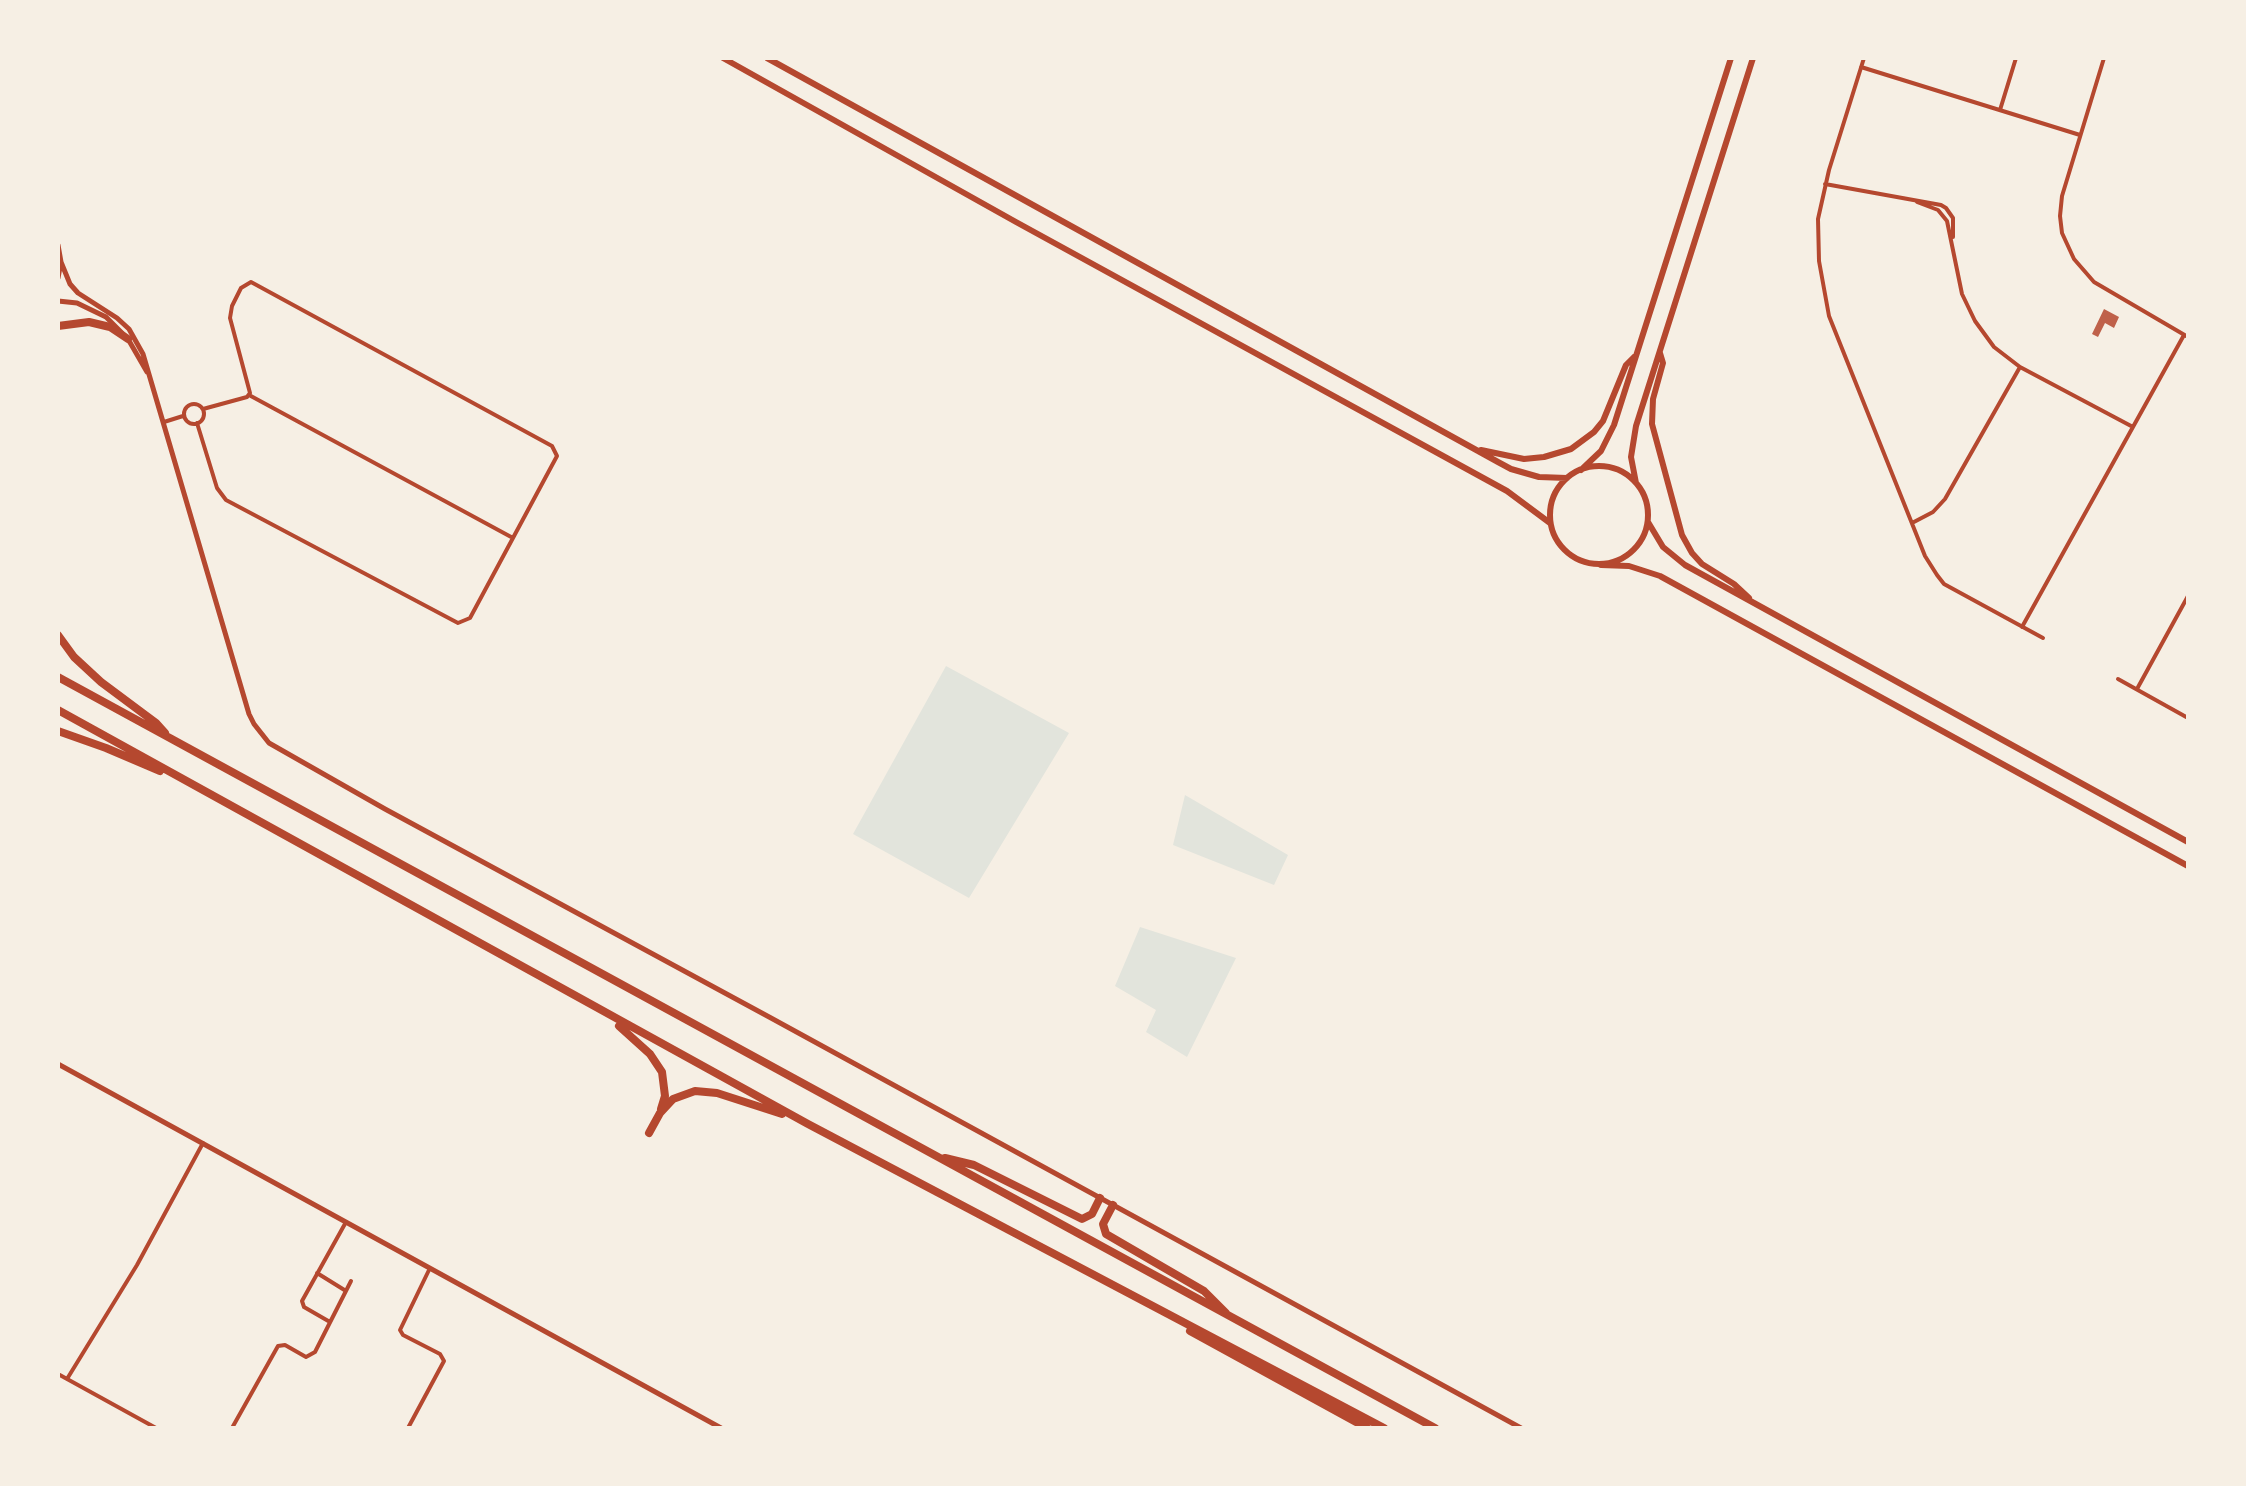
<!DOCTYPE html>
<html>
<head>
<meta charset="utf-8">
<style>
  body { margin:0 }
  #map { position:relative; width:2246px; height:1486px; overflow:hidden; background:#f6efe4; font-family:"Alegreya Sans",sans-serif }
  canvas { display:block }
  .frame { position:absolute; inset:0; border:60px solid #f6efe4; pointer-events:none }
</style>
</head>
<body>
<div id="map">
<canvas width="2246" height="1486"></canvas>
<div class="frame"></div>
</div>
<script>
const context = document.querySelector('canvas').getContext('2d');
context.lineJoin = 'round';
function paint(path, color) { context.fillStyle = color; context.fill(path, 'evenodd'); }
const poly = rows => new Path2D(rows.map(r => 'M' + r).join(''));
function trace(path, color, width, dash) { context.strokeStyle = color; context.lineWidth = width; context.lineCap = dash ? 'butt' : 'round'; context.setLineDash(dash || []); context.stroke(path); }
paint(poly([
  [946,666,1069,733,969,898,853,834],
  [1185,795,1288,855,1274,885,1173,845],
  [1140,927,1236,958,1187,1057,1146,1032,1156,1010,1115,986]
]), '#e2e4dc');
paint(poly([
  [2104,309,2119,317,2114,328,2105,323,2098,337,2092,334]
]), '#bf614a');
trace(poly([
  [1864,58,1829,170,1818,219,1819,261,1829,316,1925,556,1937,575,1944,584,2043,638],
  [2104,58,2062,196,2060,216,2062,233,2074,259,2094,282,2188,337],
  [1861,67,2080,135],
  [2000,110,2016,58],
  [1825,184,1941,205,1946,208,1953,218,1953,237],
  [1917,202,1938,210,1947,221,1962,294,1975,321,1994,347,2020,367,2133,427],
  [249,395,513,538],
  '184 414a10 10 0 1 1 20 0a10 10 0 1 1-20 0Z',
  [164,422,183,416],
  [197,423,217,488,226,500,458,623,470,618,557,456,552,446,251,282,241,288,232,306,230,318,250,393,247,397,203,409],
  [1912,523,1933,512,1945,499,2020,367],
  [2022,627,2184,335],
  [2118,679,2188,718],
  [2137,689,2188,596],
  [317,1273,346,1291],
  [330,1322,304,1307,302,1301,346,1222],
  [58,1374,156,1428],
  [67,1379,137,1265,203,1143],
  [232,1428,278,1346,285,1345,306,1357,315,1352,351,1281],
  [408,1428,444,1361,440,1354,403,1335,400,1330,429,1270]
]), '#b5482f', 4);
trace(poly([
  [58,245,61,262,58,278],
  [61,262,70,284,78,293,117,318,129,329,143,354,249,714,254,724,269,743,385,809,771,1018,1521,1428],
  [58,301,77,303,106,317,128,339,147,372],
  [58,1064,721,1428]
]), '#b5482f', 5);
trace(poly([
  [723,58,1016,222,1507,491,1550,523],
  [767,58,1498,462,1511,469,1539,477,1567,478],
  [1660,353,1663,363,1653,399,1652,424,1682,535,1692,553,1702,564,1734,584,1749,598],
  [1481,450,1524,459,1544,457,1571,449,1594,432,1603,421,1626,365,1634,357],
  '1550 515a49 49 0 1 1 98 0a49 49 0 1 1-98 0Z',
  [1581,470,1601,451,1614,425,1731,58],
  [1636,483,1631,457,1636,426,1753,58],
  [1648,522,1663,547,1685,565,2188,842],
  [1601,565,1629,566,1660,576,2188,866]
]), '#b5482f', 6);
trace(poly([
  [58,326,89,322,110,327,128,339],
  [58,635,74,657,101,682,156,723,165,733],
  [58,677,1435,1428],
  [58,710,808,1124,1384,1428],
  [58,731,106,748,160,771],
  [619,1026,650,1054,662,1072,665,1096,661,1109],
  [649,1133,660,1113,673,1099,695,1091,717,1093,782,1114],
  [945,1158,974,1165,1082,1219,1092,1214,1100,1198],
  [1113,1205,1103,1224,1106,1234,1204,1291,1226,1313],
  [1190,1331,1367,1428]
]), '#b5482f', 8);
</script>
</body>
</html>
